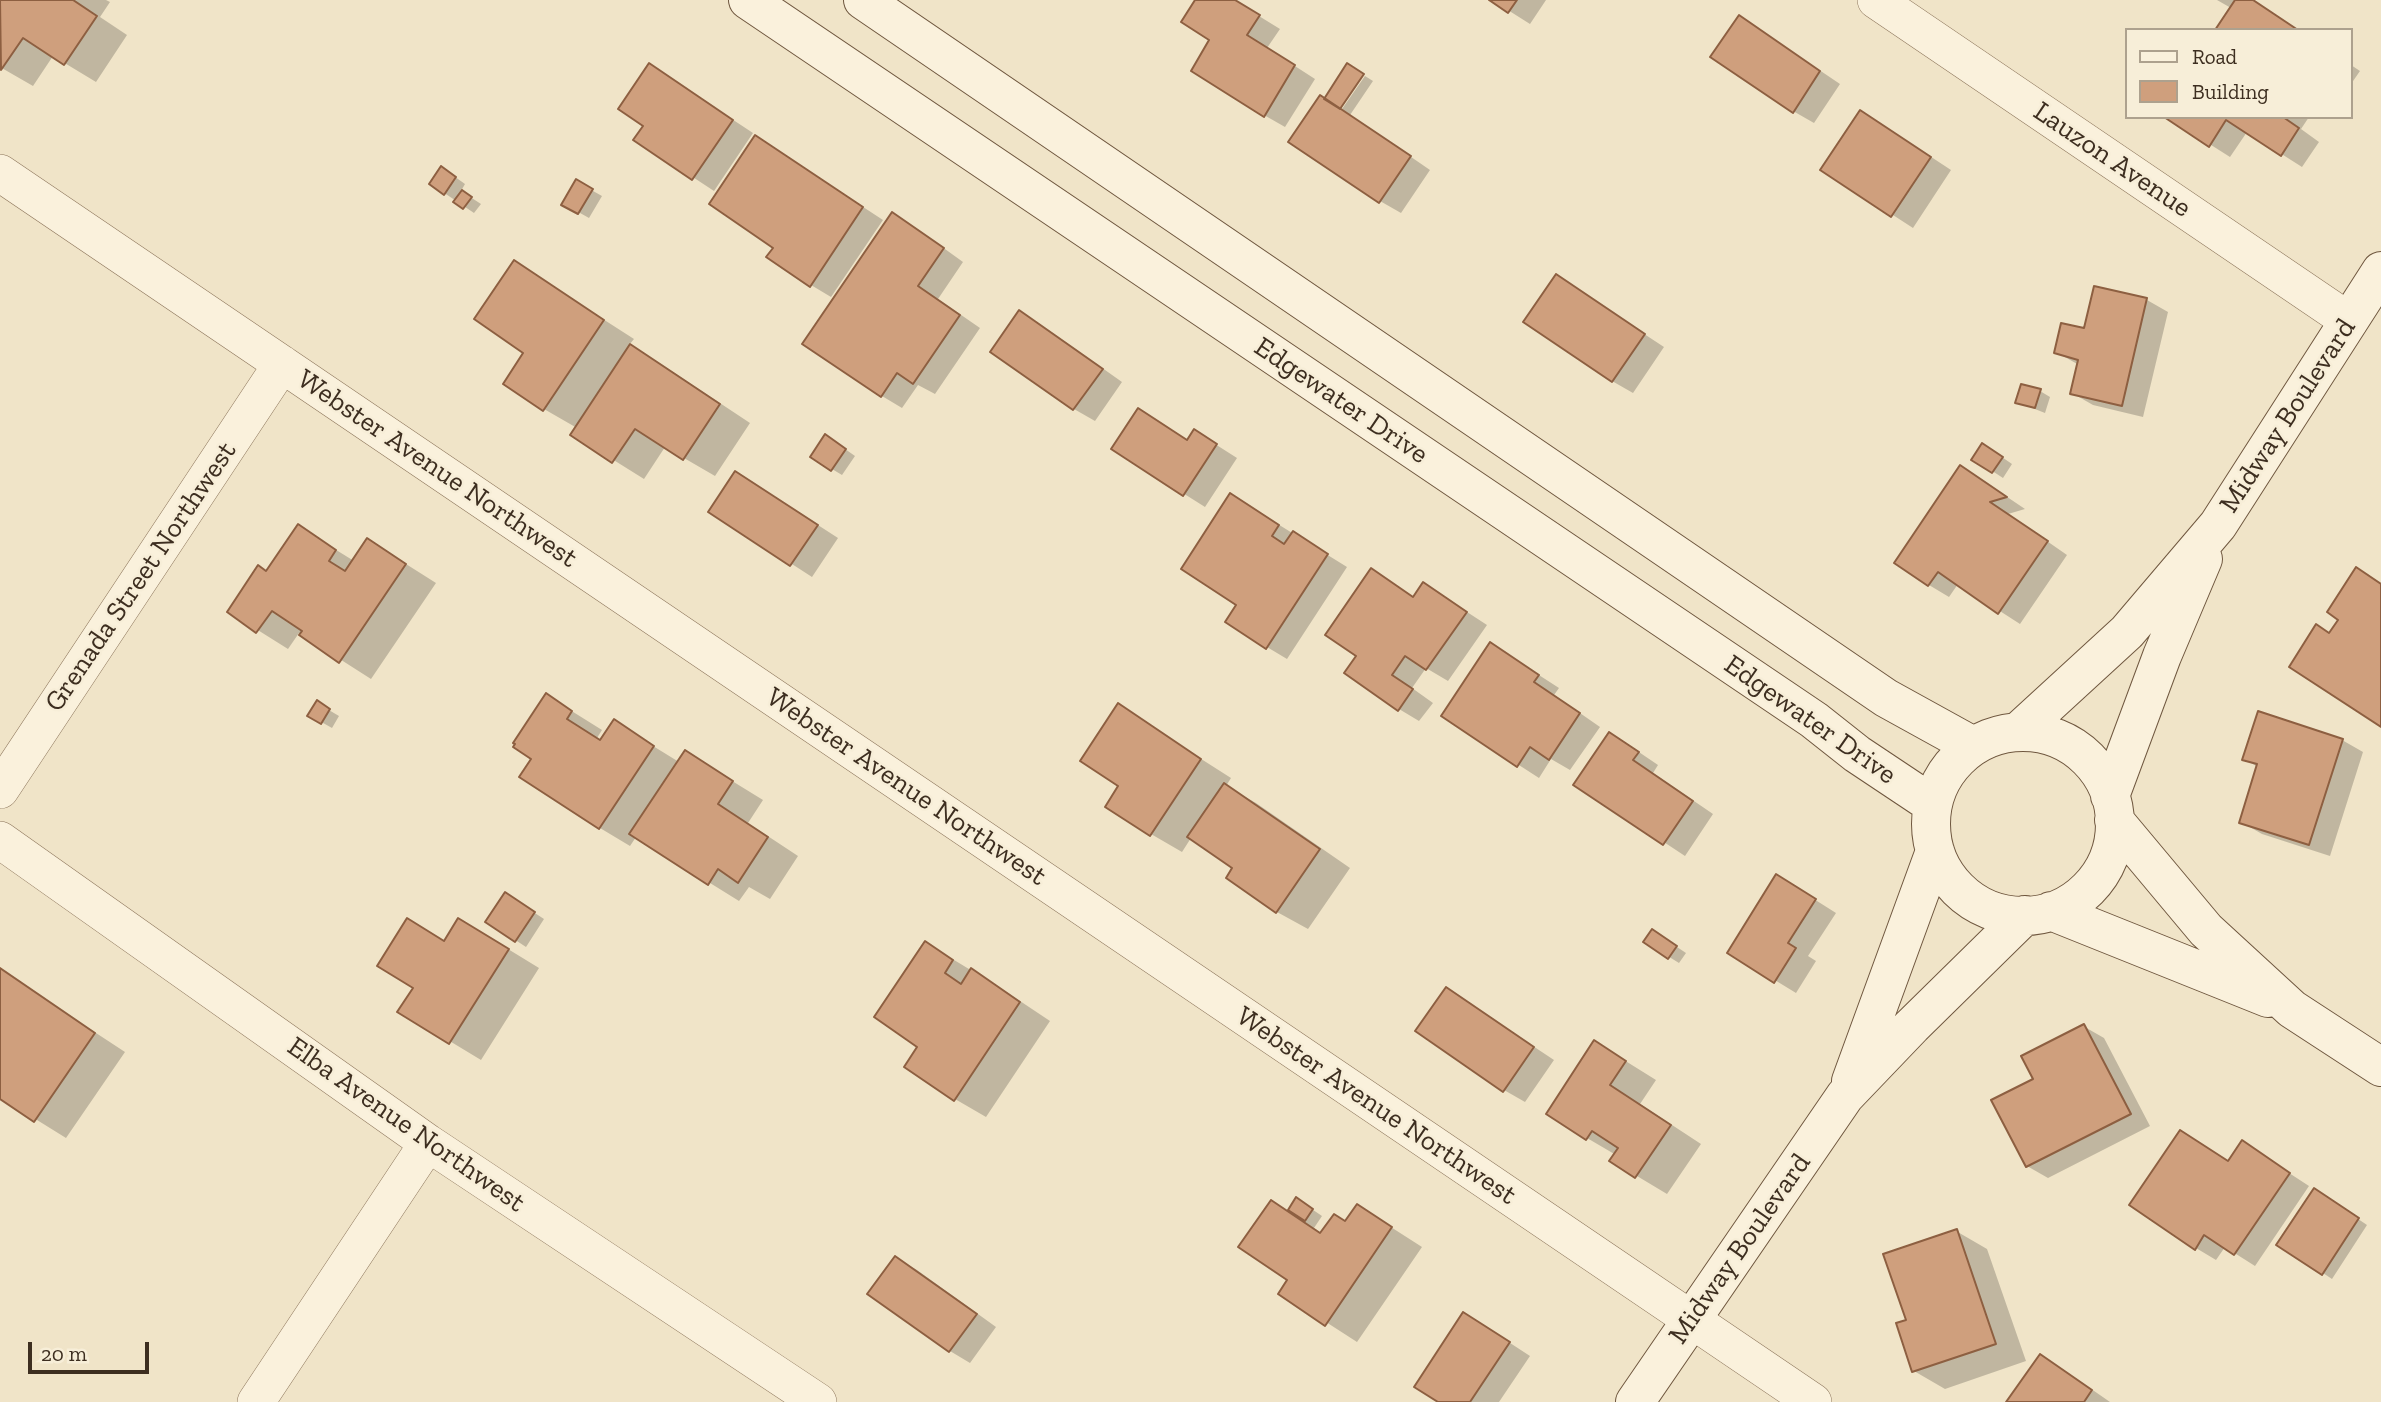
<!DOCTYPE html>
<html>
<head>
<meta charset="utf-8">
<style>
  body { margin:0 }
  #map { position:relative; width:2381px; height:1402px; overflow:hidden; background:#f0e4c8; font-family:"Zilla Slab",serif }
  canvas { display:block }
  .legend { position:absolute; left:2125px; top:28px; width:228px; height:91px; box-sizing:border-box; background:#f7eed8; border:2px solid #ada18e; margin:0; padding:9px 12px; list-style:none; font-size:21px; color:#3d2e20 }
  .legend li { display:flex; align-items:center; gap:14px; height:35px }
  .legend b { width:35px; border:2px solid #ada18e }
  .scale { position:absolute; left:28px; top:1342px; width:121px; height:32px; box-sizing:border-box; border:4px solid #3d2e20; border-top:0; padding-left:9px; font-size:21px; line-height:24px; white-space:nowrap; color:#3d2e20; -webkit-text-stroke:5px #f7eed8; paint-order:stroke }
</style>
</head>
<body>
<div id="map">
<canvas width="2381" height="1402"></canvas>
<ul class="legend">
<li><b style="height:9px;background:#faf1dc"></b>Road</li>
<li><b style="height:19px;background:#cf9f7d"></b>Building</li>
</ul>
<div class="scale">20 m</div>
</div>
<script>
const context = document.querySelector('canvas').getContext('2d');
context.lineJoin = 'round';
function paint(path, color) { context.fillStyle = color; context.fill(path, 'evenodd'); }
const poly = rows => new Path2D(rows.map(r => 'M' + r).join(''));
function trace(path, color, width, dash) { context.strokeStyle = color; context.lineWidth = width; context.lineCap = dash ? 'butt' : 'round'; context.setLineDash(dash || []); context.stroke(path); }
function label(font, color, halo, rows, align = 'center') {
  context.font = font + ' "Zilla Slab",serif'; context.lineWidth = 5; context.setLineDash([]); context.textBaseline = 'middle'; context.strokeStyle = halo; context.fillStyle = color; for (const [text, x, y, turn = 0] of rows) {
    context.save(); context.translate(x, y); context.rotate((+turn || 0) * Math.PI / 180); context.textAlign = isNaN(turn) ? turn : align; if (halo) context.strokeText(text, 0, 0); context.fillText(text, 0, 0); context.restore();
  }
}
paint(poly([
  [0,0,106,0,110,2,100,17,127,35,96,82,53,56,33,86,0,67],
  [1197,0,1233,0,1280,29,1267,48,1315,79,1285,127,1264,115,1212,39],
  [1492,0,1546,0,1530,24],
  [2217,0,2252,0,2298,30,2217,30,2231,8],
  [1760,30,1840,84,1814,123,1793,111],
  [650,65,753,133,714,191,635,139,645,126],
  [2351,65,2360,71,2351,84],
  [1365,76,1373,81,1350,115,1430,170,1401,213,1380,201,1338,109,1342,109],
  [2167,117,2309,117,2301,129,2319,142,2302,167,2247,132,2230,157],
  [1881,124,1951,170,1913,228,1822,169],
  [756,137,883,220,831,297,811,285],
  [451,174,465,184,461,191,481,204,474,213,431,184],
  [577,182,602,196,589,218,564,204],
  [913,226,963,262,938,299,980,328,935,394,918,385,902,408,882,396],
  [514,262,634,339,629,345,661,364,750,423,715,476,665,447,644,479,572,434,577,428,544,409,525,353],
  [1556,276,1664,347,1633,393,1612,381],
  [2096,288,2147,300,2168,312,2143,417,2093,405,2072,393,2079,365,2056,352,2086,331],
  [1019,312,1040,324,1122,382,1095,421,1074,409],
  [2040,391,2050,397,2045,413,2017,402],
  [1188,441,1215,444,1237,458,1205,507,1113,449],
  [835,442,855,456,842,475,832,469],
  [1993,451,2012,464,2003,478,1974,459],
  [1982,480,2025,509,2008,514,2067,555,2020,624,1958,584,1949,597,1929,585],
  [756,485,838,538,812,577,710,511],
  [1231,495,1347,567,1287,659,1267,647,1238,604],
  [299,527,354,561,368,540,436,583,371,679,299,633,288,649,229,612,268,573],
  [1372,571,1415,598,1424,584,1487,625,1448,681,1426,668,1412,688,1433,703,1419,721,1399,709,1358,656],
  [1511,657,1559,688,1554,695,1600,727,1570,770,1551,759,1539,778,1443,716],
  [546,695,602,730,597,738,602,741,614,722,679,762,685,752,763,800,748,823,798,856,770,899,749,887,739,901,636,837,630,846,600,828,533,758],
  [317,703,339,716,332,728,309,715],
  [1118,706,1231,778,1226,786,1256,803,1350,868,1308,929,1277,912,1228,877,1235,867,1191,838,1182,852,1151,834,1120,786],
  [2342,740,2363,752,2330,856,2262,834,2241,822,2258,767,2244,759],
  [1630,746,1658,765,1653,773,1713,814,1685,856,1576,784],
  [1798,889,1836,913,1808,956,1816,961,1796,993,1729,952],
  [515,900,544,919,526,947,488,922],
  [1662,937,1686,953,1679,963,1645,942],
  [490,938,539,968,481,1060,400,1011,445,942],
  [926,943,1002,989,1050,1021,986,1117,955,1099,920,1046],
  [0,970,125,1052,66,1138,0,1097],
  [1447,989,1554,1060,1525,1102,1504,1090],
  [2083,1026,2104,1038,2150,1126,2048,1178,2027,1166,2036,1080],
  [1595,1042,1656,1080,1640,1104,1701,1144,1667,1194,1612,1161,1616,1155,1587,1138],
  [2181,1132,2230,1163,2243,1143,2309,1186,2255,1266,2225,1247,2216,1260,2196,1248],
  [2324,1196,2367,1225,2332,1279,2323,1273],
  [1297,1199,1322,1216,1314,1228,1322,1234,1346,1223,1358,1206,1422,1247,1357,1342,1281,1293,1289,1280,1288,1212],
  [1956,1231,1987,1249,2026,1361,1945,1389,1914,1371,1908,1321],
  [896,1258,917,1270,996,1327,970,1363,950,1351],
  [1484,1326,1530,1356,1499,1402,1441,1402],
  [2040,1356,2061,1368,2110,1402,2009,1402]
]), '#0003');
const building = poly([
  [0,0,73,0,97,16,64,65,23,38,1,70,0,0],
  [1195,0,1235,0,1260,15,1247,35,1295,65,1264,117,1191,71,1209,40,1181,22,1195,0],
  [1489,0,1517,0,1508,13,1489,0],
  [2235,0,2253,0,2298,30,2215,30,2235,0],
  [1739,15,1820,71,1793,113,1710,57,1739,15],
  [649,63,733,120,692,180,633,140,643,126,618,109,649,63],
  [1347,63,1364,74,1340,109,1324,99,1347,63],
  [1320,95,1411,156,1379,203,1288,142,1320,95],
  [1860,110,1931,157,1891,217,1820,170,1860,110],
  [2164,117,2283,117,2299,128,2281,156,2226,120,2209,147,2164,117],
  [755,135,863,207,810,287,766,257,773,248,709,204,755,135],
  [441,166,456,177,444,195,429,184,441,166],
  [576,179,593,189,578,214,561,205,576,179],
  [462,190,472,197,463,209,453,202,462,190],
  [892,212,944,248,918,286,960,315,913,384,897,373,881,397,802,344,892,212],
  [514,260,604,320,543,411,503,384,523,353,474,319,514,260],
  [1556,274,1645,334,1612,382,1523,322,1556,274],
  [2094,286,2147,298,2122,406,2070,394,2078,360,2054,353,2061,323,2084,328,2094,286],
  [1019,310,1103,369,1073,410,990,352,1019,310],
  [630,344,720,404,683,460,635,429,612,463,570,435,630,344],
  [2021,384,2041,389,2035,408,2015,403,2021,384],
  [1138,408,1187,440,1194,429,1217,444,1183,496,1111,449,1138,408],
  [825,434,846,449,831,471,810,457,825,434],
  [1982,443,2003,457,1992,473,1971,460,1982,443],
  [1960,465,2007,497,1990,502,2048,541,1998,614,1938,572,1928,586,1894,563,1960,465],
  [735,471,818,525,790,566,708,512,735,471],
  [1230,493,1279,525,1272,536,1284,544,1293,531,1328,554,1266,649,1225,622,1236,605,1181,569,1230,493],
  [298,524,336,550,329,561,345,571,367,538,406,564,339,663,299,635,302,631,272,611,256,633,227,612,258,565,266,571,298,524],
  [2356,567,2381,584,2381,727,2289,667,2316,624,2329,633,2338,620,2327,612,2356,567],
  [1371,568,1413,597,1423,582,1467,612,1426,670,1405,656,1392,675,1413,689,1398,711,1344,673,1356,656,1325,635,1371,568],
  [1490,642,1539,675,1534,682,1580,713,1549,760,1530,747,1517,767,1441,716,1490,642],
  [546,693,572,711,567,719,600,740,614,719,654,746,599,829,519,777,531,759,513,747,515,744,513,743,546,693],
  [317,700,330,709,321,724,307,716,317,700],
  [1118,703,1201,759,1150,836,1105,807,1118,786,1080,761,1118,703],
  [2258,711,2343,739,2309,845,2239,823,2257,764,2242,760,2258,711],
  [1609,732,1639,752,1633,760,1693,801,1663,845,1573,785,1609,732],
  [685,750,733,781,718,804,768,837,738,883,718,869,708,885,629,834,685,750],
  [1224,783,1320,849,1276,913,1226,878,1232,868,1187,837,1224,783],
  [1776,874,1816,899,1788,943,1796,948,1774,983,1727,953,1776,874],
  [505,892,535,912,515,942,485,922,505,892],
  [407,918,444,941,458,918,509,949,449,1044,397,1012,413,988,377,966,407,918],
  [1652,929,1677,946,1668,959,1643,942,1652,929],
  [925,941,953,960,945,973,961,984,971,968,1020,1002,954,1101,904,1067,917,1047,874,1017,925,941],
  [0,968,95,1033,34,1122,0,1099,0,968],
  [1446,987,1534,1047,1503,1092,1415,1031,1446,987],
  [2084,1024,2131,1114,2026,1167,1991,1100,2033,1079,2021,1056,2084,1024],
  [1594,1040,1626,1061,1610,1085,1671,1125,1635,1178,1609,1161,1618,1148,1592,1131,1586,1140,1546,1114,1594,1040],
  [2180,1130,2228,1161,2242,1140,2290,1173,2234,1255,2204,1235,2195,1250,2129,1205,2180,1130],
  [2314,1188,2359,1218,2322,1275,2276,1245,2314,1188],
  [1296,1197,1313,1209,1305,1221,1288,1210,1296,1197],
  [1271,1200,1320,1233,1334,1214,1345,1221,1357,1204,1392,1227,1325,1326,1278,1294,1287,1280,1238,1247,1271,1200],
  [1957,1229,1996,1344,1912,1372,1896,1323,1906,1320,1883,1254,1957,1229],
  [895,1256,977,1314,949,1352,867,1294,895,1256],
  [1463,1312,1510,1342,1470,1402,1438,1402,1414,1387,1463,1312],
  [2040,1354,2092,1390,2084,1402,2006,1402,2040,1354]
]);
paint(building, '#cf9f7d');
trace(building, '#8d5f41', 2);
const street = poly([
  [1876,0,2349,321],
  [0,173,1813,1402],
  [0,790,282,364],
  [0,840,428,1143,818,1402],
  [256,1402,428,1143]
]);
const secondary = poly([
  [748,0,1814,720,1857,754,1932,804],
  [863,0,1886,698,1973,746],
  [2018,732,2127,632,2218,525,2381,271],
  '1931 824a92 92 0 1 1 184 0a92 92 0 1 1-184 0Z',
  [2110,796,2162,656,2203,559],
  [2114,820,2206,930,2292,1009,2381,1067],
  [2051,911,2268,998],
  [1851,1081,1935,851],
  [1635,1402,1845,1096,1912,1026,2025,915]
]);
trace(street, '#8d765c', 38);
trace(secondary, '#6f573f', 40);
trace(street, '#faf1dc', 37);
trace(secondary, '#faf1dc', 38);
label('28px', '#3d2e20', '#f7eed8', [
  ["Lauzon Avenue",2112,160,34],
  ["Edgewater Drive",1341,401,34],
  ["Midway Boulevard",2288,416,-57],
  ["Webster Avenue Northwest",437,469,34],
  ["Grenada Street Northwest",141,577,-56],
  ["Edgewater Drive",1810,720,35],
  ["Webster Avenue Northwest",906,787,34],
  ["Webster Avenue Northwest",1376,1106,34],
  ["Elba Avenue Northwest",406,1125,35],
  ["Midway Boulevard",1740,1249,-55]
]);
</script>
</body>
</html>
